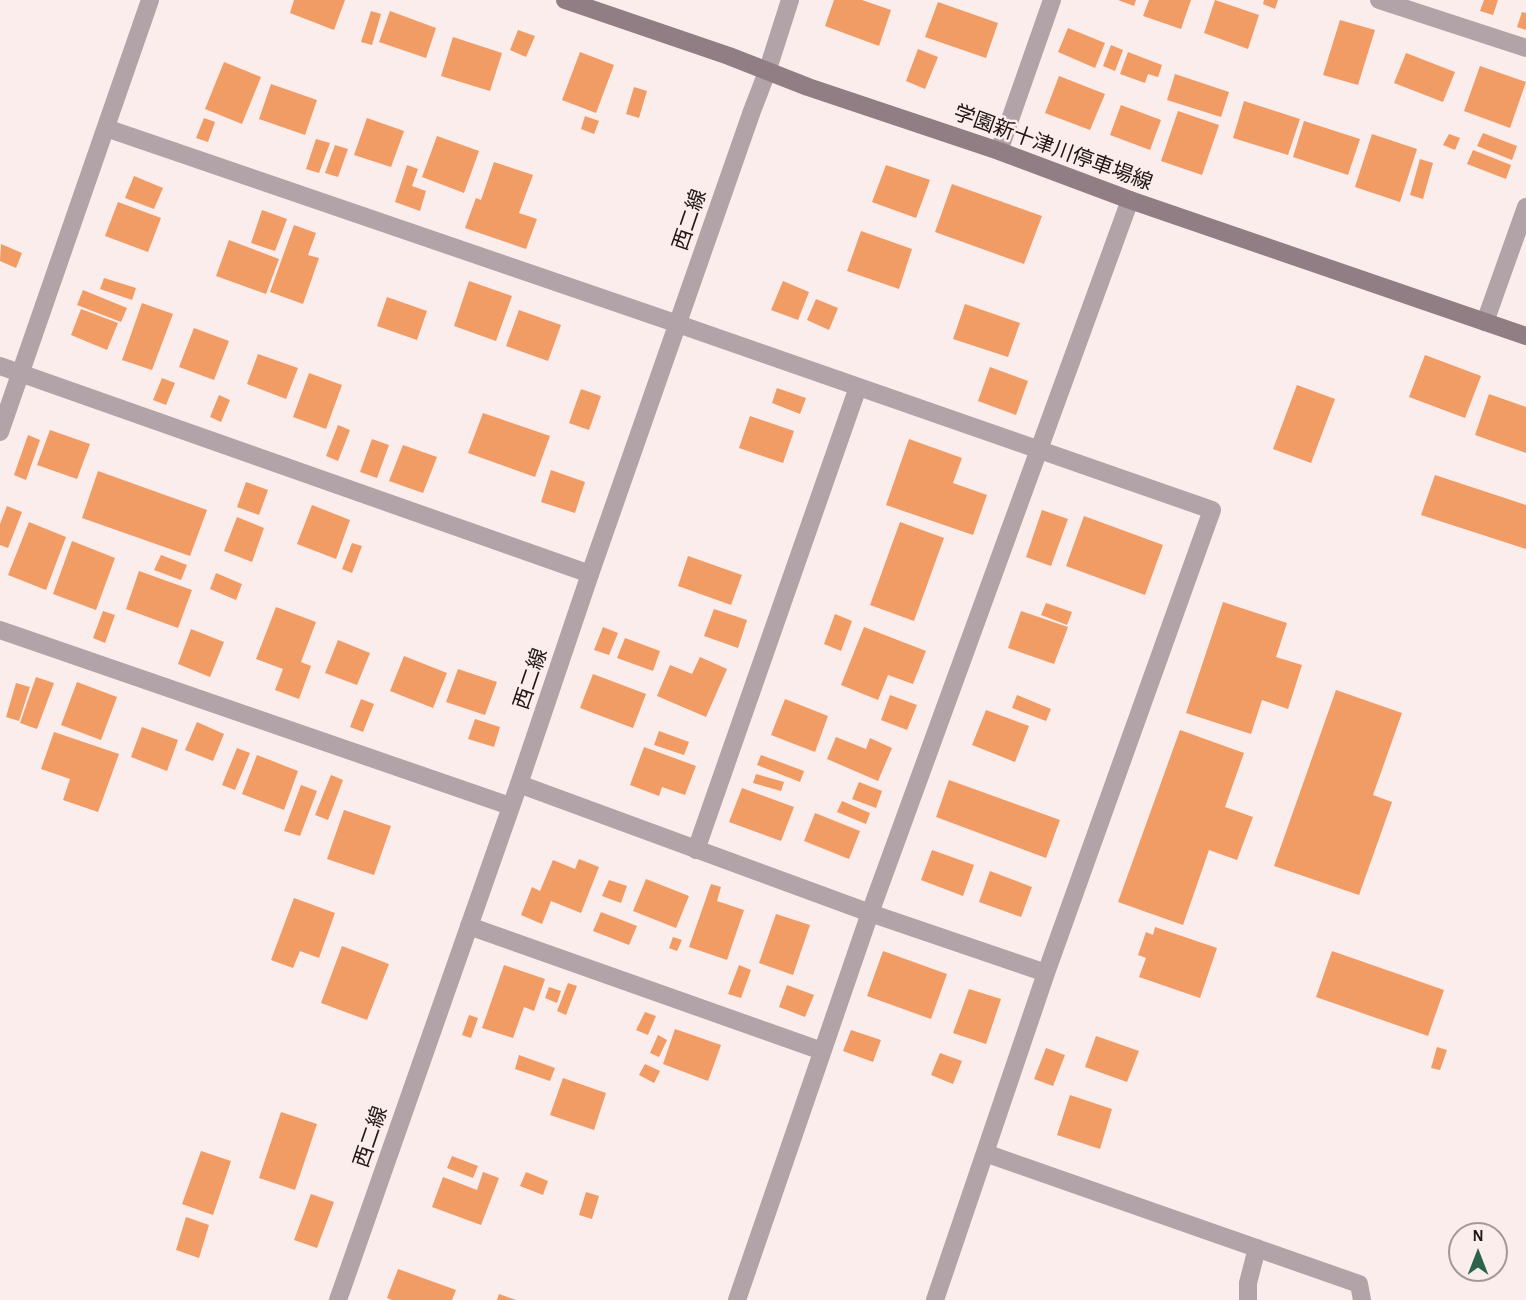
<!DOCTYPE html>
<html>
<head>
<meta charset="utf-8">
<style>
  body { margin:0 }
  #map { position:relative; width:1526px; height:1300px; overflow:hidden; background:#fbedec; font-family:"Alegreya Sans",sans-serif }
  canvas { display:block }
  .north { position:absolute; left:1448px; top:1222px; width:60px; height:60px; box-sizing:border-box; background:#fbedec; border:2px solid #a49796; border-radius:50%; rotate:0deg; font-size:16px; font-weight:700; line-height:24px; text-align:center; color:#221716 }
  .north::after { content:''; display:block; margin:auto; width:21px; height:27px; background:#2c634a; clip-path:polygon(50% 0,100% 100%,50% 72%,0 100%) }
</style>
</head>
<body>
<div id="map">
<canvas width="1526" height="1300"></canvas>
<div class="north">N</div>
</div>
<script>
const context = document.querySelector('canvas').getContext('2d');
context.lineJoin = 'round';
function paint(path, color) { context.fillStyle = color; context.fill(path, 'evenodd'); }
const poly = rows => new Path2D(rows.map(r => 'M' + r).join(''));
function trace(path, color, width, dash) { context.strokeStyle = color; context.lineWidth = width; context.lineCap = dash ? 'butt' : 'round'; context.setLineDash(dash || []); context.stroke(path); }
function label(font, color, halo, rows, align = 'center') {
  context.font = font + ' "Alegreya Sans","Noto Sans JP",sans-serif'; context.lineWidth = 5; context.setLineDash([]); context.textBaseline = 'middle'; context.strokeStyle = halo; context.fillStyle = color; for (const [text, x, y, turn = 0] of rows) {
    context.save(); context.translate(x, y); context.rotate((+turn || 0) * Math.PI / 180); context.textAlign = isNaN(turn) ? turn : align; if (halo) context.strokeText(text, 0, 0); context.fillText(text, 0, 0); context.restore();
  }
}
paint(poly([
  [294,0,345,0,334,30,290,13],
  [834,0,862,0,891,10,879,46,825,26],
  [1118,0,1136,0,1134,6],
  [1149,0,1191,0,1181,29,1143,16],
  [1215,0,1259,15,1248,49,1204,33],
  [1264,0,1278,0,1275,9,1263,4],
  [1484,0,1498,0,1493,15,1480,11],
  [938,2,998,23,986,58,925,37],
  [371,11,381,14,372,45,361,42],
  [390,11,436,28,426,58,379,42],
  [1522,12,1526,13,1526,30,1517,27],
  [1340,20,1375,30,1358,85,1323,75],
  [1068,28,1105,43,1095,68,1058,52],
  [518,30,535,36,526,57,510,50],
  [453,37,502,53,490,91,441,76],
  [1111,45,1123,50,1115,71,1103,66],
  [918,49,938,57,925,89,906,81],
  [580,52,614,65,596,113,562,100],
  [1128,52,1162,65,1158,77,1148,74,1145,83,1120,74],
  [1406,53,1455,72,1443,102,1394,83],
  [224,62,261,77,242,124,205,109],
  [1480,66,1526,82,1510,128,1464,111],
  [1175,74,1229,92,1221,117,1167,100],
  [1059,76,1105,94,1090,130,1045,113],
  [271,84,317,100,305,135,259,119],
  [634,87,647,91,639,118,626,114],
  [1244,101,1300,119,1288,155,1233,138],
  [1121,105,1161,120,1150,150,1110,135],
  [1178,111,1219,125,1202,175,1161,161],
  [585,116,599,121,594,134,581,129],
  [204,118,215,122,208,142,196,138],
  [367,118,404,131,391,167,354,155],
  [1304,121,1360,139,1348,175,1293,157],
  [1483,133,1517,146,1512,160,1477,146],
  [1372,134,1417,149,1400,202,1355,187],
  [1449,134,1460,138,1455,150,1443,145],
  [437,136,479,151,464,193,422,177],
  [316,139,330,143,319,173,306,169],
  [335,145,348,149,338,177,325,173],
  [1473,150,1511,165,1506,179,1467,164],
  [1420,159,1433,163,1423,199,1410,195],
  [494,162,533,175,519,213,537,219,526,249,465,228,476,198,481,200],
  [407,165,418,169,412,186,426,191,420,211,395,202],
  [886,165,930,180,916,218,872,202],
  [134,176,163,188,154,209,125,198],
  [952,184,1042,216,1024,264,935,232],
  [118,202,161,218,148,252,105,236],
  [262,210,287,219,275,251,251,243],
  [294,225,316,233,308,255,319,258,303,304,270,292],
  [861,231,912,249,899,289,847,271],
  [229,240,279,259,266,294,216,276],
  [1,244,22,253,16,268,0,261],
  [104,278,136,288,132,300,100,289],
  [469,281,512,296,496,341,454,326],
  [783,281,809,292,798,320,771,310],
  [83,290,127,308,121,322,77,305],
  [387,297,427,311,417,340,377,326],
  [816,299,838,308,829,330,807,320],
  [142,303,173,314,152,370,122,360],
  [965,304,1020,323,1008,357,953,339],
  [81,309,118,323,107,350,71,335],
  [519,310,561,325,548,361,506,346],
  [194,328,229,341,214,380,179,367],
  [258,354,298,368,286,399,247,384],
  [1425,355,1481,376,1465,418,1409,397],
  [990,367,1028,381,1016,415,978,401],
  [309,373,342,385,326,429,293,417],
  [162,378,175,383,166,405,153,400],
  [1297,385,1335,399,1311,463,1273,449],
  [777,388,806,398,800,414,772,403],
  [581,389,601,396,589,430,569,423],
  [1489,394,1526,407,1526,453,1475,435],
  [219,395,230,400,221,422,210,417],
  [483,413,550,436,535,477,468,453],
  [750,416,794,431,783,463,739,448],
  [338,425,350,430,338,461,326,456],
  [50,430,90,444,77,479,37,465],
  [28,435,40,440,26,480,14,475],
  [372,439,389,445,377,478,360,472],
  [909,439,962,458,953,483,987,495,973,535,886,505],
  [403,445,437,457,423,493,389,481],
  [551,470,585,482,575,513,541,502],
  [98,471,207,510,190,556,82,518],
  [1435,475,1526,505,1526,549,1421,515],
  [246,482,268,490,259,515,237,507],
  [312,505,350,520,336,559,297,544],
  [7,506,22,512,8,548,0,545,0,524],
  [1042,510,1068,519,1051,566,1026,557],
  [1084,516,1163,545,1145,595,1066,566],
  [237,517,264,528,252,562,224,551],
  [29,522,66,537,46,590,8,575],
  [900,522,944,538,914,621,870,605],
  [72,541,115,558,96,610,53,594],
  [352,543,362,546,352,573,342,569],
  [161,555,187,565,181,580,154,570],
  [688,556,742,575,731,605,678,586],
  [139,571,192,590,178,628,126,609],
  [216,573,242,584,236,600,210,589],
  [1223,602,1287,623,1276,657,1302,665,1288,709,1262,700,1251,734,1186,713],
  [1046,603,1072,612,1067,625,1041,615],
  [276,607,316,622,301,662,311,666,299,699,275,690,283,669,256,659],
  [714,609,747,620,738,648,704,636],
  [103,611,115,615,105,643,93,638],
  [1021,611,1068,627,1054,664,1008,648],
  [835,614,852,621,841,651,824,644],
  [603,627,618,633,609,655,594,650],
  [864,627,926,651,913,684,888,675,878,700,841,685],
  [191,629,224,642,210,677,178,664],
  [625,638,660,651,653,671,617,658],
  [338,640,370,653,357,685,325,673],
  [404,656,447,673,433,708,390,691],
  [700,657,727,669,706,717,657,696,670,665,692,674],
  [458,669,497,682,485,715,446,702],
  [593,674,646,694,633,728,580,708],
  [36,677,54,683,37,729,20,723],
  [77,682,117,697,101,740,61,725],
  [16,683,30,687,19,721,6,717],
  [1336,690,1402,713,1373,795,1392,802,1359,895,1274,866],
  [890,695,917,705,907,730,881,720],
  [1017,695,1051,709,1046,721,1012,708],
  [361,699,374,704,363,732,350,727],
  [785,699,828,716,815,752,771,735],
  [986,710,1029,726,1015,762,972,745],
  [475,719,500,727,494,747,468,739],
  [197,722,224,734,213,761,185,750],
  [142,727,178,740,167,771,131,757],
  [1180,730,1244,753,1225,807,1253,817,1237,860,1209,850,1183,925,1118,902],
  [659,731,689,742,684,755,654,745],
  [54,732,119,754,98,812,63,800,70,779,41,769],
  [836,737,866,749,870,738,892,748,878,781,827,759],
  [644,747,696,766,685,795,662,787,659,796,630,785],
  [237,748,250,753,235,790,222,785],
  [257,755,298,771,284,810,242,794],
  [761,755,804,771,800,782,757,765],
  [756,774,784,782,781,791,753,783],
  [331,775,343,780,328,820,315,815],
  [949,780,1060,820,1046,858,936,817],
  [859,782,882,791,876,808,852,799],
  [301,785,317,791,300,836,284,831],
  [742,788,794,807,781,841,729,822],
  [842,801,870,813,866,824,837,812],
  [344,810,391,826,374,875,327,859],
  [815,813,860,831,849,859,804,841],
  [932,850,974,865,963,896,921,880],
  [579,859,599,867,581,913,551,901,542,924,521,915,532,887,540,891,553,860,575,869],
  [990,871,1032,887,1021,917,979,902],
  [646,879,689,896,676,928,633,911],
  [609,880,627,886,621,903,602,896],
  [711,884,721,887,717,901,744,910,727,960,689,947],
  [294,898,335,913,319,958,300,951,293,968,271,960],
  [601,912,637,926,629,945,593,931],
  [776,914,810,925,793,975,759,963],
  [1155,927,1217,948,1200,998,1139,977,1146,958,1138,955,1146,932,1153,935],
  [673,937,682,940,677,951,669,948],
  [342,946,389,964,367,1020,321,1003],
  [883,951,947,974,931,1019,867,996],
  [1332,951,1444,990,1428,1036,1316,997],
  [504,965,545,979,534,1011,524,1007,513,1038,482,1028],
  [739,965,751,970,741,998,728,994],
  [568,983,577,986,566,1015,557,1011],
  [787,985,814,995,805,1017,779,1007],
  [549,987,561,991,557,1003,545,998],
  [969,989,1001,999,986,1044,953,1033],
  [645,1012,656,1016,648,1035,636,1030],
  [469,1015,478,1018,471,1038,462,1035],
  [675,1029,721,1045,708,1081,663,1064],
  [851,1030,881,1040,873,1062,843,1051],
  [658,1035,667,1040,659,1057,650,1053],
  [1096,1036,1139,1051,1127,1082,1085,1067],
  [1437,1047,1447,1050,1440,1070,1431,1068],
  [1046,1048,1065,1055,1053,1086,1034,1079],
  [940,1053,962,1061,953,1084,931,1075],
  [519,1055,555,1068,550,1081,515,1069],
  [645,1064,660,1071,654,1083,639,1075],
  [563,1078,606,1093,594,1130,550,1115],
  [1070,1095,1112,1109,1100,1149,1057,1135],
  [281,1112,317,1124,295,1190,259,1178],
  [201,1151,231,1161,213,1215,182,1204],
  [452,1156,478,1166,473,1178,447,1168],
  [483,1172,499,1178,481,1225,432,1207,443,1177,477,1190],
  [526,1172,548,1181,543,1195,520,1186],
  [586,1192,599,1196,592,1219,579,1215],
  [311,1194,334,1202,317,1248,294,1240],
  [186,1217,209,1225,199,1258,176,1250],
  [398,1269,456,1290,452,1300,392,1300,387,1298],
  [499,1294,516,1300,497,1300]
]), '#f19b65');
trace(poly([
  [1379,0,1526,48],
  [767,72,790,0],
  [106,128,678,324,1212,510,1046,973,935,1300],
  [999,151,1052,0],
  [1485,322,1526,207],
  [0,366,590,574],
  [0,630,510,806],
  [519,784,870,913,1046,973],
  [696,850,858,387],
  [469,926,822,1051],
  [985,1153,1359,1284,1362,1300],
  [737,1300,870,913,1130,200],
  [1248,1300,1248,1283,1257,1248]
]), '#b1a3a7', 18);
trace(poly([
  [0,432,150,0],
  [338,1300,519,784,590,574,752,111,767,72]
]), '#b1a3a7', 18);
trace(poly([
  [565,0,729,56,808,87,999,151,1130,200,1526,336]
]), '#917e84', 18);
label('21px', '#221716', '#fbedec', [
  ["学園新十津川停車場線",1053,148,20],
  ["西二線",690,220,-71],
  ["西二線",531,679,-71],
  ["西二線",371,1137,-71]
]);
</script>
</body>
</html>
